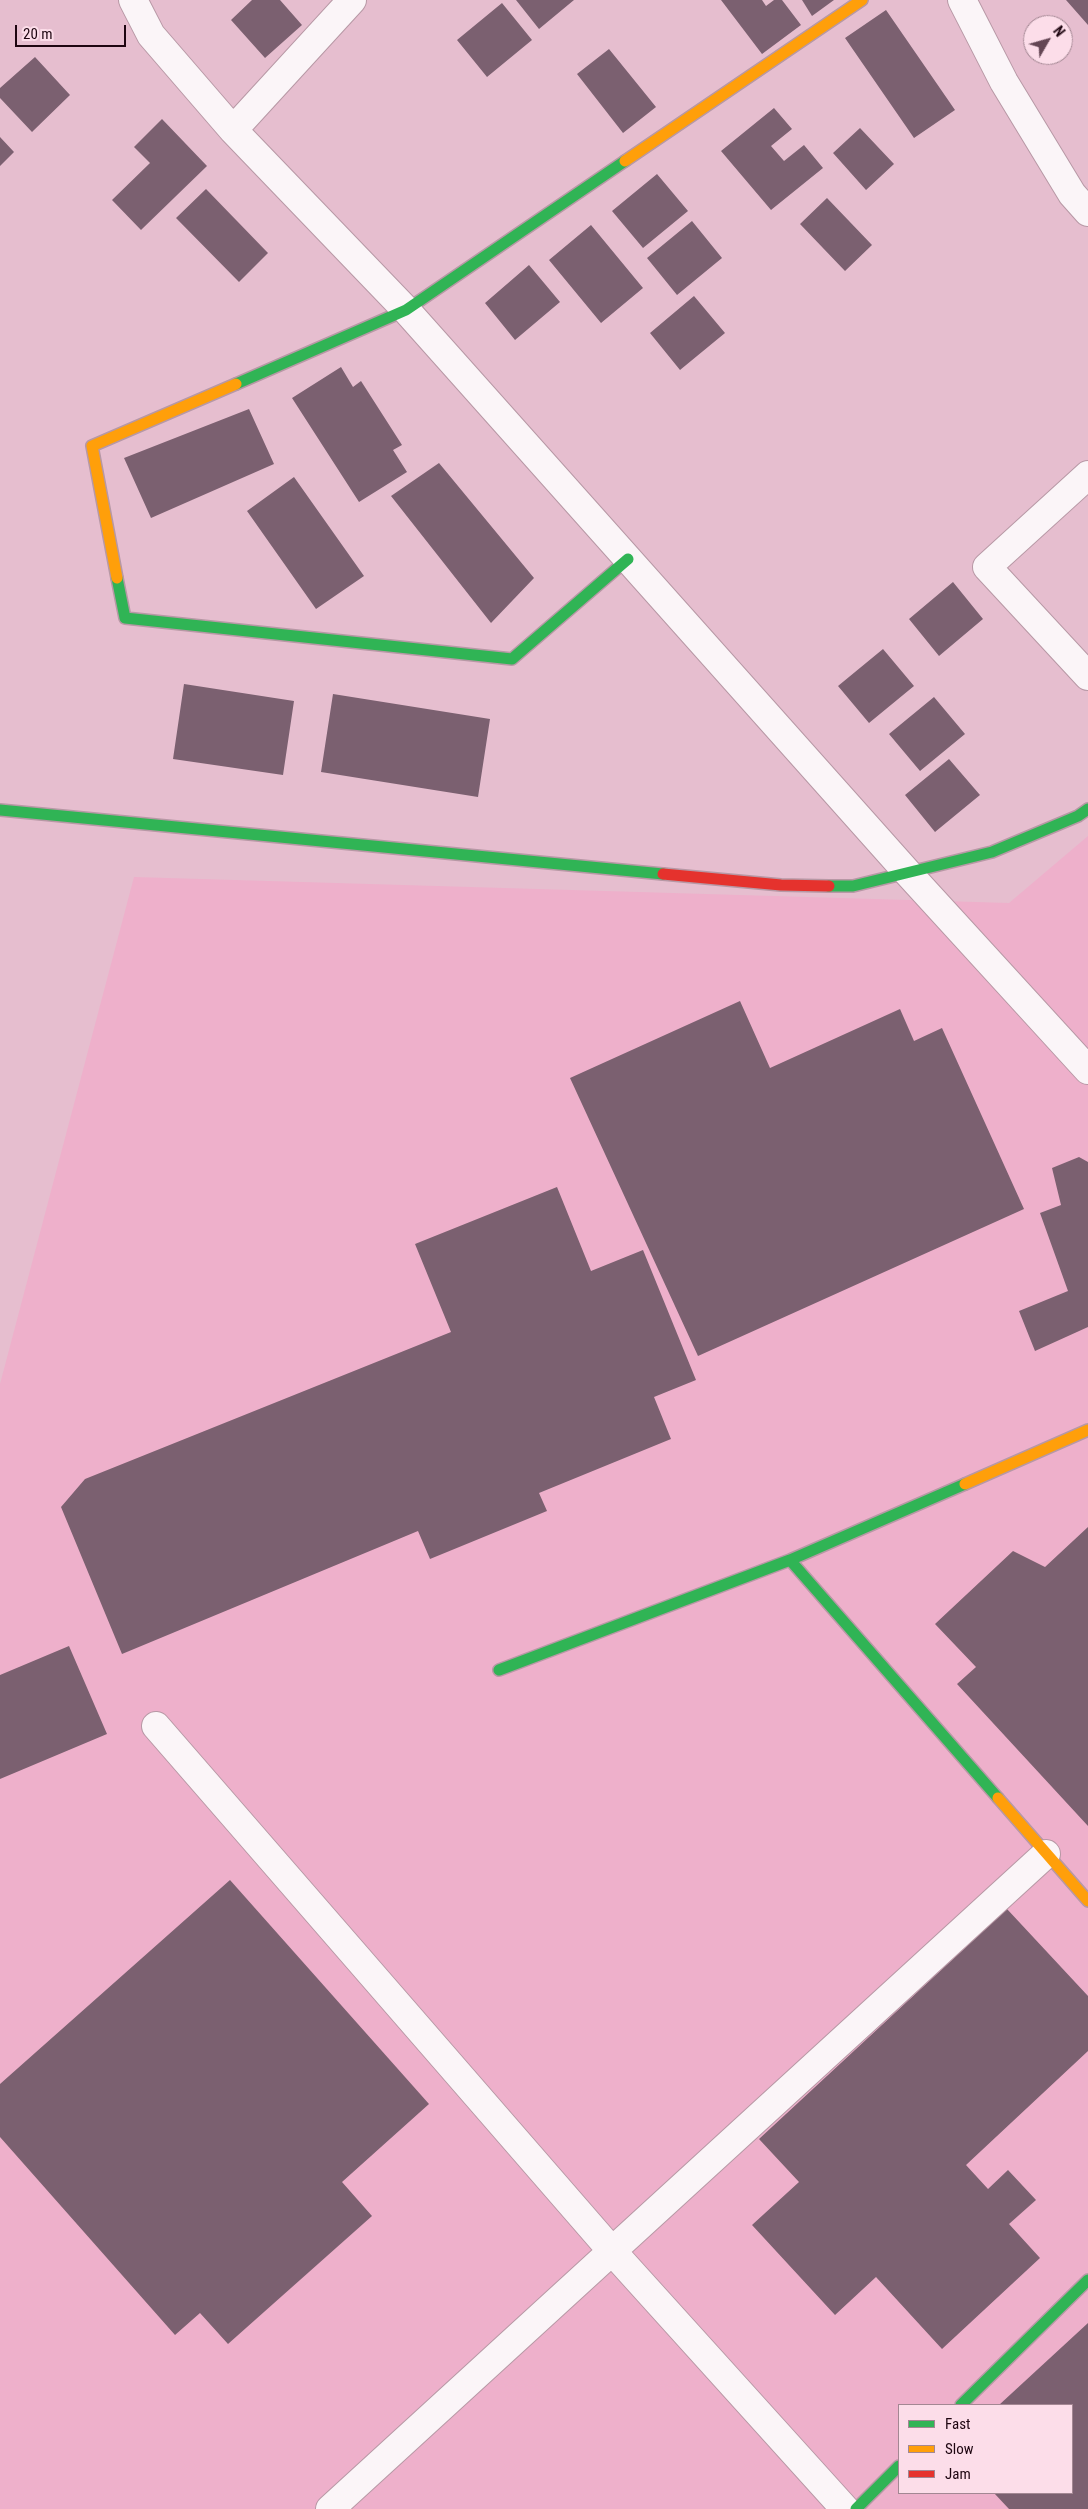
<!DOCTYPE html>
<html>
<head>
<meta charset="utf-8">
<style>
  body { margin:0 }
  #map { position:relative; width:1088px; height:2509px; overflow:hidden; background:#e6becf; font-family:"Roboto Condensed",sans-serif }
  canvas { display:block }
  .legend { position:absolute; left:898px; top:2404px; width:175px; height:90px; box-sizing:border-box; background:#fcdde9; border:1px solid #a38793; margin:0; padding:6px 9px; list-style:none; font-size:15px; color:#1e0611 }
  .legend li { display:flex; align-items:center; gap:10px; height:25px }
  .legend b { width:25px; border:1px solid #a38793 }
  .north { position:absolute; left:1023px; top:15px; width:50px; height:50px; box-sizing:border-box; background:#fcdde9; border:1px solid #a38793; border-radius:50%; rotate:52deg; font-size:14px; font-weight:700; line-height:20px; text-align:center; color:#1e0611 }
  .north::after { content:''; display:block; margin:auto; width:18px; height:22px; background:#644654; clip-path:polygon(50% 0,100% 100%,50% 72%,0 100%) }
  .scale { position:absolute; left:15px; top:25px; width:111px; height:22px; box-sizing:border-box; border:2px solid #1e0611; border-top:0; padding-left:6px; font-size:15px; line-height:18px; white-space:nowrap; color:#1e0611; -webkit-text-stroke:4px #fcdde9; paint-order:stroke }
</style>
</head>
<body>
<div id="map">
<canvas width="1088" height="2509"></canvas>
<ul class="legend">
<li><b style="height:6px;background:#30b455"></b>Fast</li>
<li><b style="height:6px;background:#ff9f0a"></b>Slow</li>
<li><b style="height:6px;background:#e5322d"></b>Jam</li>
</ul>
<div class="north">N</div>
<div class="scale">20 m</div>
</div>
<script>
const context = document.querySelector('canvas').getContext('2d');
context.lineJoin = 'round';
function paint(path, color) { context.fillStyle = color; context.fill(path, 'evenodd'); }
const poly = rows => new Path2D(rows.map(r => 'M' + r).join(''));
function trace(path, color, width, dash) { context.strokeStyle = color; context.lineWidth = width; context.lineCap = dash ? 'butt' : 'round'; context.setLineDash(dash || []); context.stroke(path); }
paint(poly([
  [1088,836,1088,2509,0,2509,0,1384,134,877,1009,903],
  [899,2405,1072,2405,1072,2493,899,2493]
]), '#eeb0cb');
paint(poly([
  [252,0,280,0,302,25,265,58,231,20],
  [516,0,574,0,539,29],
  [721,0,762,0,766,6,774,0,782,0,801,25,762,54],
  [802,0,834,0,812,16],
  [1066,0,1088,0,1088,25],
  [502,3,532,40,487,77,457,40],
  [886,10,955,110,914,138,845,38],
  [609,49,656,107,623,133,577,74],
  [35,57,70,95,32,132,0,98,0,88],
  [774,108,792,129,771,146,784,161,804,145,823,168,771,210,721,151],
  [162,119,207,166,141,230,112,200,150,163,134,147],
  [860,128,894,164,866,190,833,153],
  [0,137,14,152,0,166],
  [657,174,688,211,643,248,612,211],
  [206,189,268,253,239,282,176,218],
  [827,198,872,245,845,271,800,224],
  [692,221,722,258,677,295,647,258],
  [591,225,643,288,601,323,549,260],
  [529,265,560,302,515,340,485,303],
  [694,296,725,333,680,370,650,333],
  [341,367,353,387,361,381,402,445,393,450,407,472,359,502,292,398],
  [249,409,274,464,151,518,124,458],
  [439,463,534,578,491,623,391,496],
  [294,477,364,576,316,609,247,511],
  [953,582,983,619,939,656,909,619],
  [883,649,914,686,869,723,838,686],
  [184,684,294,701,283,775,173,759],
  [333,694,490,719,478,797,321,772],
  [934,697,965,734,920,771,889,734],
  [949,759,980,795,935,832,905,795],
  [740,1001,770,1068,900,1009,914,1041,942,1028,1024,1209,698,1356,570,1078],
  [1079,1157,1088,1162,1088,1327,1035,1351,1019,1311,1068,1291,1040,1213,1061,1205,1052,1168],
  [557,1187,591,1271,643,1250,696,1380,654,1397,671,1439,539,1493,547,1511,430,1559,418,1531,122,1654,61,1507,85,1479,451,1332,415,1244],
  [1088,1527,1088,1826,957,1684,976,1667,935,1624,1013,1551,1045,1567],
  [69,1646,107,1734,0,1779,0,1675],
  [230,1880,429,2104,342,2182,372,2216,228,2344,200,2313,175,2335,0,2137,0,2084],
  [1007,1909,1088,1996,1088,2051,966,2165,988,2189,1008,2170,1036,2200,1009,2224,1040,2258,942,2349,876,2277,835,2315,752,2225,799,2182,759,2139],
  [1088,2323,1088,2509,1009,2509,994,2493,1072,2493,1072,2405,999,2405]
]), '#7b6070');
const street = poly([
  [133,0,151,35,233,130,406,310,907,872,1088,1070],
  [962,0,1004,82,1072,194,1088,212],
  [233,130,352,0],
  [1088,475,987,567,1088,676],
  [156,1726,612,2251,845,2509],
  [330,2509,1046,1854]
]);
const fast = poly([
  [236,384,406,310,625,161],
  [117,578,125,618,512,659,628,559],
  [0,810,663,874],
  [829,886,853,886,992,852,1078,816,1088,809],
  [790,1560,998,1798],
  [499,1670,790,1560,965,1484],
  [961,2405,1088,2280],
  [856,2509,899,2466]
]);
const slow = poly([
  [625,161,862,0],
  [117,578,92,446,236,384],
  [965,1484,1088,1430],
  [998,1798,1088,1901]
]);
const jam = poly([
  [663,874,781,885,829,886]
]);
trace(street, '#b798a5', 30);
trace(fast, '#b798a5', 14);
trace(slow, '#b798a5', 14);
trace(jam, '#b798a5', 14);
trace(street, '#fbf5f8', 28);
trace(fast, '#30b455', 11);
trace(slow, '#ff9f0a', 11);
trace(jam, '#e5322d', 11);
</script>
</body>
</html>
